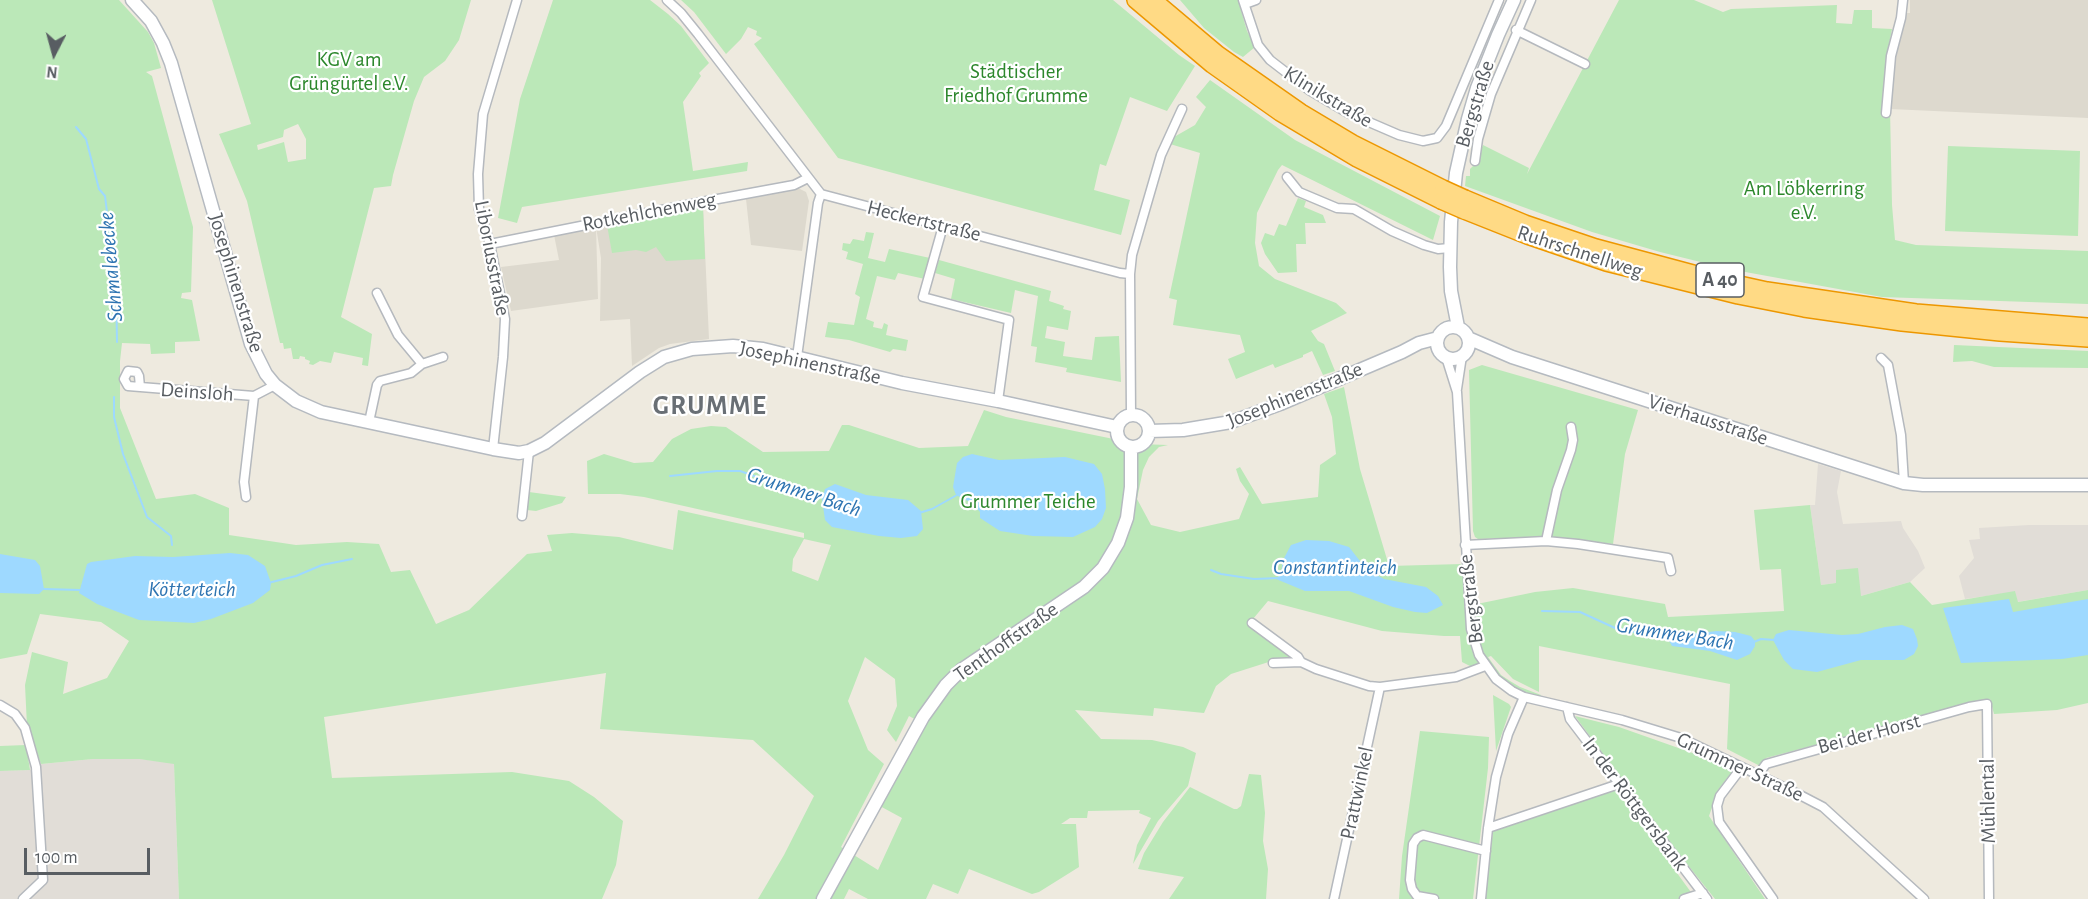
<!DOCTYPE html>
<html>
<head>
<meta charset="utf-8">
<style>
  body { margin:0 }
  #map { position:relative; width:2088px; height:899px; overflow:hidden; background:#eeeadf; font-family:"Alegreya Sans",sans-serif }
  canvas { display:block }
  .north { position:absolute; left:24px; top:24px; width:60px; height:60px; -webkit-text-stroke:4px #fff; paint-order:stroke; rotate:186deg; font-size:16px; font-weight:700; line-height:24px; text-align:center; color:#585d62 }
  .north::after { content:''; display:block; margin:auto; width:21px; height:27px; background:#585d62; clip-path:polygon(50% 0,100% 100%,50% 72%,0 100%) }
  .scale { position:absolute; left:24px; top:848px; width:126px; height:27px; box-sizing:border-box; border:3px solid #585d62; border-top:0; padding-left:8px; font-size:18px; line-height:21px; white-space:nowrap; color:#585d62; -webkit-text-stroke:4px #fff; paint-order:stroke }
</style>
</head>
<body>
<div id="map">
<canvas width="2088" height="899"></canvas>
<div class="north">N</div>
<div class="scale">100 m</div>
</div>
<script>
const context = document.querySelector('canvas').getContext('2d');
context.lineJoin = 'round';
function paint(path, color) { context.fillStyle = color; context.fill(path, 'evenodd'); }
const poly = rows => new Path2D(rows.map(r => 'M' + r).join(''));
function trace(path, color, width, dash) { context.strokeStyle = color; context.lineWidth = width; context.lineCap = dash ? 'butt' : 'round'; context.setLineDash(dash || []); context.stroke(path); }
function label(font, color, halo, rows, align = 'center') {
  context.font = font + ' "Alegreya Sans",sans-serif'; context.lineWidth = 4.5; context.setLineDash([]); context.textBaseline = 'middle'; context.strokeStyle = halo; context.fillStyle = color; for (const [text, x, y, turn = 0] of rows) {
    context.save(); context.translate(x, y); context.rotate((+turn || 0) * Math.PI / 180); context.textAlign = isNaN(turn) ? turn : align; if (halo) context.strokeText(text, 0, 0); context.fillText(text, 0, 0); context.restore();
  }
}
paint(poly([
  [1818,464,1841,471,1837,492,1843,524,1901,521,1903,528,1918,551,1925,568,1910,582,1861,596,1836,583,1821,585,1810,505,1815,505],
  [2029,525,2088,525,2088,590,2017,602,2015,592,1965,599,1959,576,1974,558,1969,540,1980,539,1979,528],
  [93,759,139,759,174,763,179,899,0,899,0,771,30,770,41,764]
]), '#e1ddd7');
paint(poly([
  [1910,0,2088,0,2088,118,1890,109,1892,60,1906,13,1910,13],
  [798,188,806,192,809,201,802,251,751,245,746,199],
  [703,206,709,339,670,344,659,348,632,366,630,319,600,321,601,258,596,227,598,299,511,311,501,267,559,260,554,235]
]), '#ddd9ce');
paint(poly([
  [0,0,119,0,148,32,154,43,161,68,146,72,152,76,193,227,191,292,182,293,181,298,192,300,200,341,175,342,175,353,151,354,150,344,122,343,120,361,120,408,156,499,195,494,229,508,229,535,296,545,347,542,379,544,391,572,410,570,436,624,469,610,527,554,552,551,547,535,572,533,619,537,673,550,678,510,804,538,804,533,644,497,620,494,588,494,587,461,604,454,634,463,653,462,672,439,691,429,711,426,726,427,763,452,829,451,842,425,849,425,919,448,968,446,984,410,1006,417,1138,444,1168,445,1159,447,1149,457,1143,470,1137,499,1151,525,1180,532,1239,519,1249,494,1240,481,1236,469,1240,467,1262,504,1318,497,1320,465,1336,454,1332,417,1324,394,1344,387,1360,469,1389,566,1462,564,1464,595,1477,604,1535,592,1573,588,1665,604,1668,617,1784,611,1781,569,1760,570,1754,510,1810,505,1821,585,1836,583,1836,570,1858,568,1861,596,1910,582,1932,605,2015,591,2018,602,2088,590,2088,703,2057,710,1994,714,1990,699,1766,758,1760,766,1727,749,1730,684,1539,646,1539,692,1513,679,1491,656,1488,657,1501,675,1510,681,1520,687,1541,695,1540,697,1529,694,1508,684,1499,676,1486,659,1472,667,1462,662,1460,636,1444,636,1382,631,1268,601,1248,625,1294,658,1278,659,1231,674,1216,686,1204,713,1154,708,1153,716,1075,710,1101,739,1152,740,1183,747,1196,753,1188,786,1158,821,1133,864,1137,845,1151,818,1139,813,1140,810,1088,811,1087,818,1070,818,1061,824,1076,824,1079,867,1039,892,1032,894,969,869,958,894,933,884,926,899,868,899,849,889,844,899,758,899,784,855,814,796,753,740,600,729,606,673,324,717,332,778,512,772,569,781,594,797,623,821,616,865,602,899,179,899,174,764,139,759,93,759,41,764,27,726,25,685,32,652,68,662,63,694,107,678,129,641,101,622,40,614,27,654,0,659],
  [804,539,831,545,818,581,792,571,793,559],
  [865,657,895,679,897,706,887,730,896,742,909,716,924,724,878,805,902,818,878,870,841,847,884,764,868,750,848,701],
  [212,0,471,0,459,40,445,61,424,77,414,101,393,175,391,186,374,188,341,317,372,334,368,366,362,365,363,358,334,352,331,363,320,361,313,365,309,364,310,361,305,359,305,357,300,356,299,359,293,359,291,348,284,349,283,343,280,343,247,201,219,134,251,124],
  [298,124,306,139,306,159,288,162,284,142,258,150,257,145,283,137,284,130],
  [553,0,650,0,668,14,681,26,709,63,699,73,701,76,683,102,693,171,748,162,747,171,522,207,517,223,498,218,520,99],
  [681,0,1113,0,1179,55,1195,66,1167,111,1130,97,1106,166,1100,164,1094,190,1130,200,1121,235,838,158,754,44,762,38,756,35,757,31,748,27,741,39,726,54,694,12],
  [1180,0,1238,0,1247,31,1255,47,1243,57,1234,52,1204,28],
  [1619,0,1694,0,1723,12,1731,9,1837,5,1836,23,1852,24,1854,10,1872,10,1872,28,1892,29,1885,65,1890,109,1892,205,1895,240,1916,245,2088,251,2088,304,1882,297,1729,269,1660,252,1592,232,1465,186,1466,176,1470,176,1470,169,1474,165,1483,145,1529,168,1527,174],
  [1210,80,1295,140,1440,216,1433,240,1282,165,1278,170,1257,213,1255,243,1259,266,1275,279,1336,303,1347,313,1311,331,1318,341,1324,344,1335,371,1323,375,1312,351,1303,355,1303,357,1275,368,1273,364,1236,379,1228,359,1245,352,1240,335,1173,325,1177,300,1169,298,1200,153,1170,144,1174,137,1195,125,1206,107,1196,97],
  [1948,146,2080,151,2078,236,1945,231],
  [1298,198,1306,201,1304,207,1323,215,1326,223,1305,223,1306,244,1296,244,1297,272,1278,273,1265,254,1261,243,1265,233,1274,236,1279,224,1286,226],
  [703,206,705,259,666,261,656,247,646,252,636,250,612,253,607,225],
  [866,232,874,233,868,258,885,262,889,249,930,258,925,279,898,273,895,280,877,276,866,319,874,322,873,327,882,329,884,323,888,325,886,335,908,340,906,351,893,349,890,352,849,340,825,337,828,322,854,325,860,297,855,294,863,264,846,259,848,252,842,250,843,243,850,244,853,239,864,241],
  [939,260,1051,291,1049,301,1064,306,1063,309,1071,311,1068,330,1047,326,1045,338,1065,342,1063,356,1092,360,1095,337,1119,336,1121,382,1066,372,1067,368,1035,362,1037,347,1031,346,1038,296,1015,290,1011,313,951,299,955,279,935,273],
  [1954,345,2088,351,2088,368,1994,367,1972,361,1953,362],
  [1482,365,1638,410,1625,454,1613,544,1553,537,1478,539,1475,537,1473,531,1469,370],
  [529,492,566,497,562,503,536,511,527,510],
  [1493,695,1509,704,1511,707,1496,751],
  [1575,716,1619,727,1735,768,1718,790,1709,816,1765,899,1715,899,1651,819],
  [1420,731,1489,737,1488,768,1473,899,1399,899,1402,856],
  [26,745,30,770,0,771,0,746],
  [1249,774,1261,775,1265,813,1263,841,1268,869,1266,899,1169,899,1184,877,1138,869,1144,853,1163,822,1190,787,1234,809,1237,809,1241,806],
  [1616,790,1696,899,1485,899,1493,831]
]), '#bbe8b8');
paint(poly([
  [972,454,999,460,1065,457,1094,464,1102,474,1105,489,1106,508,1102,519,1095,527,1073,537,1033,536,1000,531,980,518,980,512,972,503,956,495,953,487,957,463,963,457],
  [835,484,866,495,908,500,921,511,923,529,917,536,901,538,879,536,832,527,825,520,822,499,825,489],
  [1306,540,1329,541,1349,547,1367,570,1384,579,1426,587,1438,596,1443,605,1427,613,1415,612,1393,607,1349,591,1305,591,1276,579,1281,574,1283,560,1291,545],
  [230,553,248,555,265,566,271,583,270,590,253,603,211,619,194,623,139,620,97,604,79,593,87,564,91,562,135,556,173,557],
  [0,554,35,560,40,566,44,589,39,594,0,593],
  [2009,599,2013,612,2088,599,2088,655,2062,659,1961,663,1943,608],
  [1902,625,1913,629,1917,639,1918,646,1914,654,1904,660,1861,660,1817,672,1793,669,1784,660,1773,640,1776,634,1789,630,1842,635,1858,634,1885,627],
  [1717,631,1735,632,1751,636,1755,641,1755,646,1750,654,1737,660,1710,651,1672,646,1668,639,1674,634,1691,634]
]), '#9ed9ff');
trace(poly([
  [76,127,86,139,99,189,105,196,116,284,117,342],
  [114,397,114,417,123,454,147,517,171,536,172,545],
  [670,476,717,471,740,471,771,482,823,495],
  [919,513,932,509,957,495],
  [1211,570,1221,574,1254,579,1279,578],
  [268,583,296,576,322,565,352,559],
  [44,589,80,590],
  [1542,611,1580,612,1615,628,1669,639],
  [1754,642,1761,639,1775,640]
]), '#9ed9ff', 2);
const street = poly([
  [667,0,681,13,698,34,821,194,1120,273,1130,274,1131,415],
  [1243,0,1258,45,1270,60,1309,90,1348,113,1399,135,1423,141,1437,138,1446,126,1499,0],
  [1245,4,1256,0],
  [1516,30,1585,64],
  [1886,113,1891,56,1901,18,1903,0],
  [1475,161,1478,139,1491,94,1531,0],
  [1287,177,1299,192,1337,208,1354,209,1392,231,1424,245,1438,249,1450,248],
  [943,226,923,297,1009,320,998,401],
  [490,244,707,201,794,185,808,178],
  [1130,274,1132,255,1161,155,1182,109],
  [797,357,818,203,821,194],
  [1446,357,1457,392,1471,629,1479,655,1496,679,1512,691,1524,697,1622,720,1681,738,1798,794,1823,807,1924,899],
  [1881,358,1888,365,1901,435,1904,483],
  [422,364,443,357],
  [140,387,139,376,137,372,128,371,124,379,128,386,178,390,254,396,275,385],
  [1457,389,1462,356],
  [369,422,377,385,380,381,411,373,422,364,398,335,377,293],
  [493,449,503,357,505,319,490,244,479,209,478,174,483,114,517,0],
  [246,497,244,482,254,396],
  [522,516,529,451],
  [1546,541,1557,490,1571,450,1573,440,1571,427],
  [1465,545,1546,541,1578,544,1668,558,1671,571],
  [1252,623,1298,657,1301,662],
  [1273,663,1301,662,1316,669,1369,686,1380,687,1456,677,1485,666],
  [0,705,15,714,25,728,36,767,43,880,23,899],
  [1567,707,1570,719,1707,899],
  [1742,767,1720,796,1717,806,1719,822,1773,899],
  [1758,775,1766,764,1969,707,1987,704,1989,899],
  [1488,828,1619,784],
  [1334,899,1380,687],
  [1434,899,1417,896,1412,889,1410,880,1413,844,1417,838,1423,835,1486,851],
  [1481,899,1488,828,1496,777,1508,734,1524,697],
  [1684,899,1703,893]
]);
const secondary = poly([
  [132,0,151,21,163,43,171,63,251,344,266,374,275,385,296,401,321,412,493,449,519,453,529,451,545,443,640,372,664,357,692,349,733,346,763,349,902,383,998,401,1117,427],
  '1437 343a16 16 0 1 1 32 0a16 16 0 1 1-32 0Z',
  [1458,327,1451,291,1450,267,1451,222,1456,173,1468,119,1477,88,1498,35,1514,0],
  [1468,338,1512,357,1904,483,1923,485,2088,485],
  '1117 431a16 16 0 1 1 32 0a16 16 0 1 1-32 0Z',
  [1149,431,1183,430,1231,422,1280,404,1402,352,1419,343,1438,338],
  [823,899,923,717,946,685,961,670,1084,587,1103,568,1118,543,1127,518,1131,487,1131,447]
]);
const highway = poly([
  [1135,0,1212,65,1280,113,1357,159,1441,201],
  [1154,0,1218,54,1301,112,1353,143,1443,188],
  [1465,198,1525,223,1596,247,1708,277,1767,290,1916,312,2088,326],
  [1464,211,1527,236,1606,263,1738,296,1804,309,1902,323,2000,333,2088,339]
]);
trace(street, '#b5b9be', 11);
trace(secondary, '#b5bac0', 15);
trace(highway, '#ed9700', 18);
trace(street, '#fff', 8);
trace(secondary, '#fff', 12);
trace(highway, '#ffda85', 15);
const highwayBridge = poly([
  [1443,188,1465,198],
  [1441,201,1464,211]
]);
trace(highwayBridge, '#ed9700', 18, []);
trace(highwayBridge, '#ffda85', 15);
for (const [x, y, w] of [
  [1720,280,48]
]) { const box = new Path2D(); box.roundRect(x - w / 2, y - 17, w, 34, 4.5); context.fillStyle = '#fff'; context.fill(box); trace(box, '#585d62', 1.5); }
label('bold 20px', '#585d62', null, [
  ["A 40",1720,280]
]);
label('21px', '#2c872c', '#fff', [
  ["KGV am",349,60],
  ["Grüngürtel e.V.",349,84],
  ["Städtischer",1016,72],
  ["Friedhof Grumme",1016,96],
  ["Am Löbkerring",1804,189],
  ["e.V.",1804,213],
  ["Grummer Teiche",1028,502]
]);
label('21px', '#585d62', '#fff', [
  ["Klinikstraße",1328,97,31],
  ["Bergstraße",1475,104,-73],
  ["Rotkehlchenweg",649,212,-11],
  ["Heckertstraße",924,221,14],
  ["Ruhrschnellweg",1580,252,18],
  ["Liboriusstraße",492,258,79],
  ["Josephinenstraße",236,283,73],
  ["Josephinenstraße",810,363,12],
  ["Deinsloh",197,392,4],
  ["Josephinenstraße",1295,395,-22],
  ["Vierhausstraße",1708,420,18],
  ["Bergstraße",1471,599,-97],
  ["Tenthoffstraße",1006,642,-35],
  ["Bei der Horst",1869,734,-15],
  ["Grummer Straße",1740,767,25],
  ["Prattwinkel",1357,793,-78],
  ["Mühlental",1988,801,-91],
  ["In der Röttgersbank",1635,804,53]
]);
label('italic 22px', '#2f75b2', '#fff', [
  ["Schmalebecke",111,267,-95],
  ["Grummer Bach",804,492,18],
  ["Constantinteich",1335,567],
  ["Kötterteich",192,589],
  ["Grummer Bach",1675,634,9]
]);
context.letterSpacing = '1.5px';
label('bold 27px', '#696f75', '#fff', [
  ["GRUMME",710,406]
]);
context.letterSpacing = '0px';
</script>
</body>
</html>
